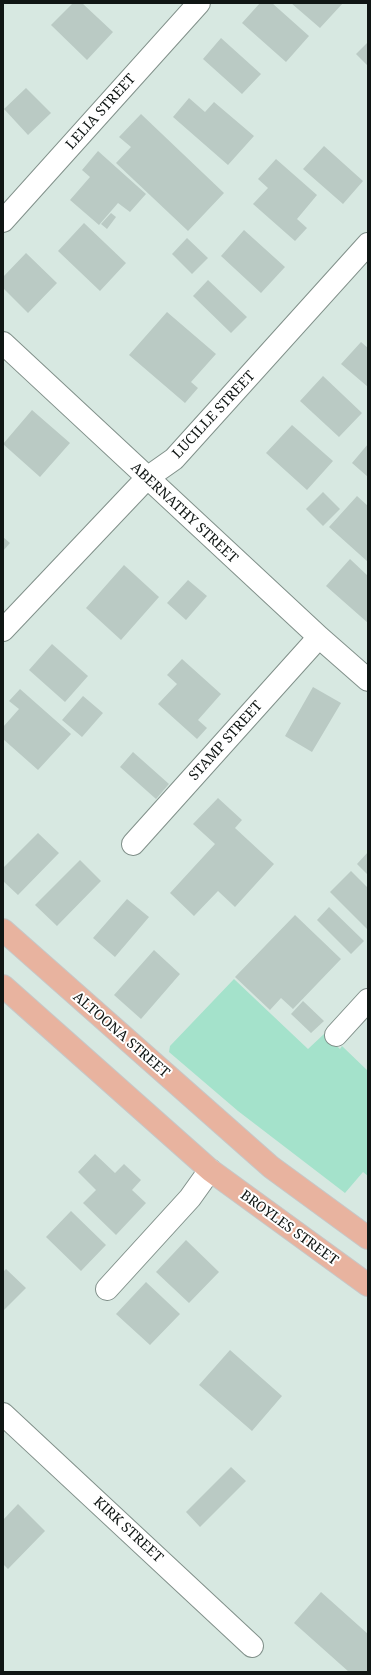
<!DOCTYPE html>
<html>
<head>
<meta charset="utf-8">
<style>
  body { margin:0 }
  #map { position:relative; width:371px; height:1675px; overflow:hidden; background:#d7e8e1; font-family:"Noto Serif",serif }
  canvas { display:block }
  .frame { position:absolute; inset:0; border:4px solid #101614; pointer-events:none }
</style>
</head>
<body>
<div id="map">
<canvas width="371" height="1675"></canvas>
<div class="frame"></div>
</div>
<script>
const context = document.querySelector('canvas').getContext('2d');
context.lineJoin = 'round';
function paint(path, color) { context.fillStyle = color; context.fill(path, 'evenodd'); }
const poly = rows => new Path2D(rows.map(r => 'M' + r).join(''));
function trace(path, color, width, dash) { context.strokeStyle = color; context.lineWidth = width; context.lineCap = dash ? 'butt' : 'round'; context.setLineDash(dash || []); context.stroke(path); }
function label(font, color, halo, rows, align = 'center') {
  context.font = font + ' "Noto Serif",serif'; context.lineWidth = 4; context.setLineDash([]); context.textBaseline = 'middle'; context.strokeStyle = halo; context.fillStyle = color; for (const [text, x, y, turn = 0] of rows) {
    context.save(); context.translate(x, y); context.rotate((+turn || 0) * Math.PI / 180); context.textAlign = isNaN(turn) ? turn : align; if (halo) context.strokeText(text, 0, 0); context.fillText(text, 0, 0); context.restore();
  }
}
paint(poly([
  [234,979,308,1049,324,1034,340,1049,342,1046,368,1071,368,1176,363,1172,345,1193,238,1111,169,1052,170,1046]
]), '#a4e2cb');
paint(poly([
  [73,3,82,3,113,32,87,60,51,25],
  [260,3,272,3,309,36,286,62,242,23],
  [291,3,343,3,320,28],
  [221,38,261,74,242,94,203,59],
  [368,42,368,66,356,54],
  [26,88,51,113,28,135,4,109],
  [189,98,205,112,214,102,254,136,228,165,173,117],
  [141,114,224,193,188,231,116,163,131,147,119,137],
  [324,146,363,181,343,204,303,169],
  [98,151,146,194,130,212,118,203,99,225,70,200,90,177,82,170],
  [276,159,317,195,297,219,307,228,295,241,253,204,268,188,258,179],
  [111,213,116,217,107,229,101,224],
  [84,223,126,263,100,291,58,251],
  [244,230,285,267,261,293,221,256],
  [187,238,208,258,192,274,172,254],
  [26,253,57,283,28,313,3,288,3,277],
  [208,280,247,317,231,333,193,296],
  [167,312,216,354,191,382,198,388,185,403,129,355],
  [361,342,368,348,368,387,341,364],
  [323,376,362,413,339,437,300,401],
  [32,410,70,443,40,477,3,444],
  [292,425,333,461,307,490,266,453],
  [368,444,368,477,352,463],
  [323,492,340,509,323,526,306,509],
  [357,496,368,506,368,562,329,527],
  [3,537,10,543,3,551],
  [350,559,368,576,368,623,326,586],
  [124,565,159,597,121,640,86,608],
  [188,580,207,596,186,620,167,603],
  [52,644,88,676,65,702,29,670],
  [182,659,221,694,198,720,207,728,197,739,158,704,177,684,167,675],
  [313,687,341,703,312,752,285,736],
  [20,689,71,734,38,770,3,739,3,727,19,709,9,701],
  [83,696,103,713,82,737,62,720],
  [133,752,169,784,156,799,120,767],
  [218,798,242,820,235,828,274,864,235,907,218,891,194,916,170,893,215,844,193,824],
  [38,833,59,853,18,895,3,881,3,868],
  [368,852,368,875,357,864],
  [80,860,101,881,57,926,35,905],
  [351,871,368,888,368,930,330,892],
  [127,899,149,917,115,957,93,938],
  [329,907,364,941,351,954,317,920],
  [295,915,341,959,293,1009,281,998,270,1010,235,977],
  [154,950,180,974,141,1019,114,995],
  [303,1001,324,1021,311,1033,291,1014],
  [95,1154,115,1173,124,1164,141,1180,132,1190,146,1203,116,1235,83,1203,96,1190,78,1172],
  [71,1211,106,1245,81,1271,46,1237],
  [186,1240,219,1272,189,1303,156,1272],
  [6,1269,26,1288,3,1311,3,1272],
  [146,1282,180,1314,150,1345,116,1314],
  [230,1350,282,1396,252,1431,199,1385],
  [231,1467,246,1481,200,1527,186,1512],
  [18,1504,45,1531,8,1569,3,1564,3,1520],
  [321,1592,368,1634,368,1672,349,1672,294,1623]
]), '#bacac4');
const minor = poly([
  [3,221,199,3],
  [3,343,319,637,368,680],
  [3,630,147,478,174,459,368,244],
  [133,844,319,637],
  [336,1035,368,1000],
  [107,1289,190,1198,210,1170],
  [3,1414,252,1646]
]);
const major = poly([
  [3,930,271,1167,368,1238],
  [3,986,210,1170,368,1285]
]);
trace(minor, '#81908a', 24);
trace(major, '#c6c7c7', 24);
trace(minor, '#fff', 22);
trace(major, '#e8b39f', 22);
label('14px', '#101614', '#fff', [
  ["LELIA STREET",101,112,-48],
  ["LUCILLE STREET",214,415,-47],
  ["ABERNATHY STREET",184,513,43],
  ["STAMP STREET",226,741,-48],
  ["ALTOONA STREET",121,1035,41],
  ["BROYLES STREET",289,1228,36],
  ["KIRK STREET",128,1530,43]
]);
</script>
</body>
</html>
